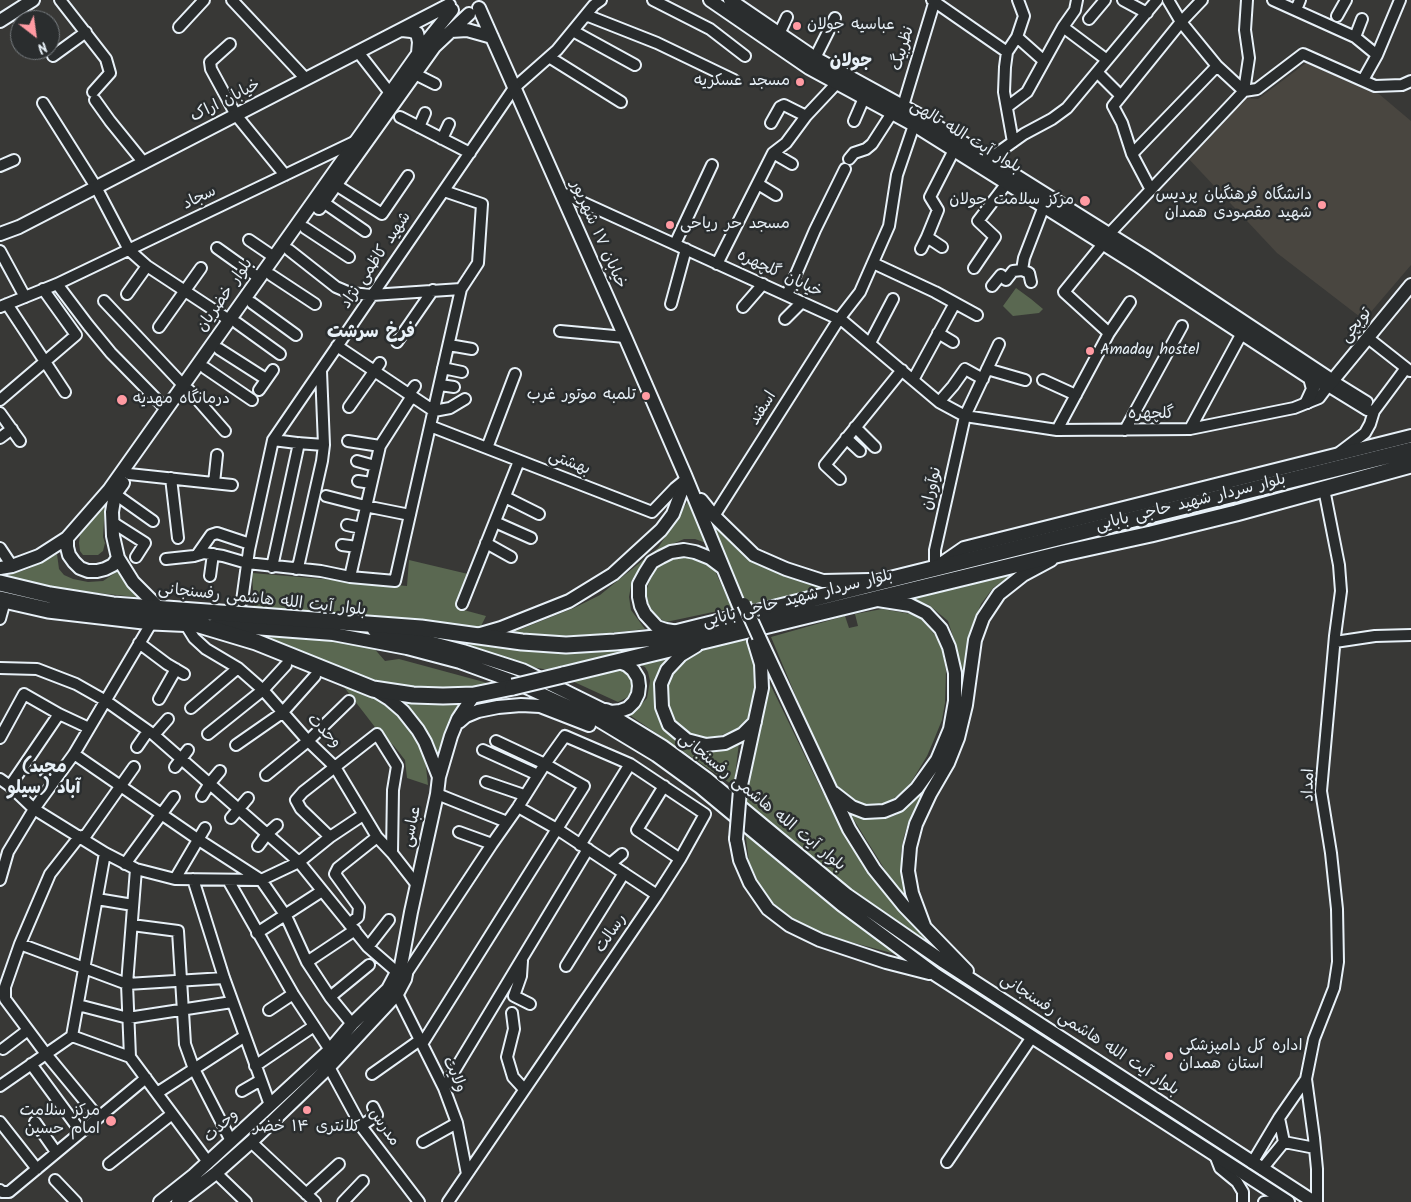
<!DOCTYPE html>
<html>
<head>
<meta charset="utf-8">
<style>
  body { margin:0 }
  #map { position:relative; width:1411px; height:1202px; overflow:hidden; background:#383836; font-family:Kalam,sans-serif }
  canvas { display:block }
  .north { position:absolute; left:10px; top:10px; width:50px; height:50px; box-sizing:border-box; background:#2a2d2e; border:1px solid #767b7f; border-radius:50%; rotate:150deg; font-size:14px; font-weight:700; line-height:20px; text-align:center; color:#e8f1f8 }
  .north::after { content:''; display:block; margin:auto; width:18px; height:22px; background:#ff9aa2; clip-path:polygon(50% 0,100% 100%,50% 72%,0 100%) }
</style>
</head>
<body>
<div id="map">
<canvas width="1411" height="1202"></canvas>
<div class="north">N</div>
</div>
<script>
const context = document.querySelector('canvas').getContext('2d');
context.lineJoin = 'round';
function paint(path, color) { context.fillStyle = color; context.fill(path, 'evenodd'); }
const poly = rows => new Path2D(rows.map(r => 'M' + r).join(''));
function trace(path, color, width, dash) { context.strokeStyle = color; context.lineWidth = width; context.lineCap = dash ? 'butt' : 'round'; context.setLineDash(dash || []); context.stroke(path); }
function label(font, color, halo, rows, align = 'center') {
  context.font = font + ' Kalam,"Playpen Sans Arabic",sans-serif'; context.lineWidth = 5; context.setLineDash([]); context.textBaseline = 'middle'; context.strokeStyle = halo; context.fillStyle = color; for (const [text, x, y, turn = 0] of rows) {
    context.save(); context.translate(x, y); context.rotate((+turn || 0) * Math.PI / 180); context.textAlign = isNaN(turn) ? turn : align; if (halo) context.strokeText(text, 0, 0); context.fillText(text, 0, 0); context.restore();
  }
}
paint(poly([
  [1306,63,1379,94,1411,121,1411,265,1364,320,1277,253,1187,157,1244,98,1258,99]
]), '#494640');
paint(poly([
  [1016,288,1031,299,1043,309,1039,313,1013,316,1003,306],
  [688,501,709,544,695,539,684,539,668,546,648,560,632,580,629,597,631,610,645,629,601,634,560,636,511,633,574,608,600,595,658,548],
  [105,504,103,537,105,543,103,551,98,555,83,555,80,551,79,543,80,535,84,527],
  [705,513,749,553,847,582,749,614],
  [57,554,59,569,64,575,73,579,88,582,103,581,118,571,136,597,68,590,2,577,28,569],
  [690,555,710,560,732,608,666,622,659,618,649,607,646,591,653,572,659,564,678,556],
  [409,560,468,574,460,609,486,616,480,628,398,619,254,609,252,573,407,586],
  [1017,571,993,588,981,604,970,632,961,688,957,648,948,621,929,605,909,597],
  [882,609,911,614,922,620,935,635,942,648,946,671,945,703,942,720,933,742,927,756,910,784,900,794,889,802,876,806,864,805,852,800,838,789,830,778,771,637,845,616,849,628,858,626,855,614],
  [387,627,666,644,549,670,521,665],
  [245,632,372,646,385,661,399,659,495,685,448,690,407,687,363,679],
  [748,640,760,681,748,718,738,728,722,735,707,739,689,735,673,723,666,707,666,685,670,674,683,658,705,645],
  [671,657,656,683,655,695,656,709,678,740,739,742,734,786,628,714,636,710,647,698,650,681,648,672,645,667,639,664],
  [620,670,626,671,633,680,633,691,630,696,618,702,572,681,606,671],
  [770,684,822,791,870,872,951,958,929,951,740,804,757,723],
  [344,687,374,697,393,708,414,731,425,758,428,785,407,778,405,760,394,746,378,731],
  [404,701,464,701,448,725,439,757,424,725],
  [933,779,910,818,904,836,901,852,902,876,907,900,887,873,849,812,866,819,885,819,896,815,906,808,917,798],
  [745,830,903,956,824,935,791,919,776,907,760,885,749,862]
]), '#5a6851');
const minor = poly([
  [60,0,106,59,110,73,93,92],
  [232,0,306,79],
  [653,0,710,29,745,56],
  [932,0,1007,52],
  [1123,0,1147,13],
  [1168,0,1181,22,1217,66,1244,91],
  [1273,0,1355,37,1377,55,1363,80],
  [1296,10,1300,0],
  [586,15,657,43,734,80],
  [1337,16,1346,0],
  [1089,19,1105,0],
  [179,27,204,0],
  [1063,27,1107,60],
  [573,31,635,65],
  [779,34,787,17],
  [1017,37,1044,61],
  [1355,37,1362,19],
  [230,44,210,62,211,69,236,115,285,175],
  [358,52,390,93],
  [1377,55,1400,0],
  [53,56,86,32],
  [549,57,621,102],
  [815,58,835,18],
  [1097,72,1120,95],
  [415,74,435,84],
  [1244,91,1249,58,1245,30,1247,0],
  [95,100,110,121,144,163],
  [43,103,96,187,129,250,147,266,229,320],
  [903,106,935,0],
  [1007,107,1027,92,1063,27,1075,10,1077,0],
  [400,117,470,153],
  [854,121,864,98],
  [771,123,780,107,784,105,806,116],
  [419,127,425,113],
  [442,139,449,124],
  [1013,142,1004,92,1005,67,1007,52,1017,37,1024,16,1018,0],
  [773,153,792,164],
  [1132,154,1217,66],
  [849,159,854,153,866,149,872,144,892,113],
  [989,159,1024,134,1052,119,1067,108,1157,0],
  [0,166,14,160],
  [758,184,776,195],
  [336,185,382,214,408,176],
  [1151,190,1132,154,1122,123,1113,106,1181,22,1202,0],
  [560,192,843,321,939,402,965,416,1057,430,1190,429,1294,408,1319,398,1328,386,1367,410,1374,411],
  [323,202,365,231],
  [305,228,349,257],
  [1109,234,1244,91,1257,89,1303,54,1375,86,1402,85,1411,81],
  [249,240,274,257],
  [675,244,712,165],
  [1103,244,1064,292,1109,333],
  [942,247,927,237,938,210,930,197,954,150],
  [217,248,259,278],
  [921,249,927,237],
  [289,250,336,287,350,293,372,295,461,289],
  [0,251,25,297],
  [873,263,935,292,977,315],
  [717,264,773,153,786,143,806,116,837,83],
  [974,268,995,237,978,221,1007,183],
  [271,275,315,304],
  [1031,282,1029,273,1022,270,1024,258,1044,206],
  [57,284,88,325,111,353,166,409],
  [992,286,1001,275,1006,280,1013,271,1022,270],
  [127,294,147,266],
  [787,295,815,230,845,169],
  [104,301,183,385],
  [252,303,296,335],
  [7,304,65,392],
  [671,304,686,249],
  [0,307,57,284,356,141],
  [743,307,763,284],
  [785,319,802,302],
  [237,323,280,354],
  [159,327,201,268],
  [560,331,625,337],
  [938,333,953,342],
  [1368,338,1410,371],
  [397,342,433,290],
  [870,343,893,299],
  [449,345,472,349],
  [337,346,434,411,450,408,465,399],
  [219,349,266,379],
  [205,368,252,400],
  [443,368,462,372],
  [987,369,1025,380],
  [913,380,955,303],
  [1043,380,1076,395],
  [1333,381,1367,402],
  [440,385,454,387],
  [189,390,225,431],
  [259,390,273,370],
  [409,394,415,386],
  [0,400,76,335,43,289],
  [939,402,953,386,965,369,983,379],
  [349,407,380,363],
  [0,413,20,441],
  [430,426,652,512,675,488,686,479],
  [855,427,875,447],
  [1190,429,1242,333],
  [1057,430,1109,333,1130,302],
  [1125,430,1182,326],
  [0,438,12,429],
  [846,438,860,451],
  [273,440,297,443,324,445],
  [348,441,380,446],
  [487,448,515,374],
  [1340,452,1365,433,1370,424,1374,411,1406,368],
  [357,461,375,466],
  [129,474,232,485],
  [171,478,178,538],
  [840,479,825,465,902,370],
  [358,481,371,483],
  [214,483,217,455],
  [115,494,153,521],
  [326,496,365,506,410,515],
  [505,497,539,514],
  [714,516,839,319,860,292,889,226,897,175,914,125],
  [112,522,145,543,136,557],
  [495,522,531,538],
  [347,525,361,528],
  [486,543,511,557],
  [342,545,357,547],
  [0,548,12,566],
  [197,555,211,535,217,533,250,544],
  [166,559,194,556,204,553,223,556,247,563,321,571,350,577,395,581,461,289,478,263,482,204,444,191],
  [272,567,299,443],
  [296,569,299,563,322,461,324,445,321,371],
  [935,569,935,550,965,416,999,344],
  [210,576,213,554],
  [350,577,380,446,412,396],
  [242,601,249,550,273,440,514,88,557,50,594,5,601,0],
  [462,604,519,461],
  [0,619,5,601],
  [184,622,194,638,206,649,238,668,263,690,308,741,335,767,377,837,392,853,417,885],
  [1335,642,1375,636,1411,635],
  [139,643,167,664,184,674],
  [0,668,37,669,76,684,106,701,154,735,299,862,368,947,398,973],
  [159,699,176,669],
  [191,708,238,668],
  [208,734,263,690,286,665],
  [154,735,168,719],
  [0,738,24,694,59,714,89,728],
  [236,745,282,713,315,676],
  [137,747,148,731],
  [483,750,538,775],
  [74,754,199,840,261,880,286,916,307,962,330,997,352,1024],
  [175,767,188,750],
  [266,775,308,741,349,701],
  [0,779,10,786,34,809,105,853,136,869,175,879,261,880,299,862,330,837,363,815],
  [486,782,524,795],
  [10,786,59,714],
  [664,786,637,830,680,859],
  [437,794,507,822],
  [202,796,210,783,220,771],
  [518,807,557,829,657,895],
  [231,818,248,798],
  [459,832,492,844],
  [330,837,301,809,296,800,303,792,377,734,397,766,393,790,392,853],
  [580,845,630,764],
  [258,846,267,834,277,825],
  [125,864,174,797],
  [610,864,622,854],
  [175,879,205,828],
  [193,879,224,978,270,1105],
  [0,880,8,852,34,809,74,754,152,622],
  [228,880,293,994,330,1050],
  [97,899,133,905],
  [349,924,358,917,359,907,335,874,338,868,377,837],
  [132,925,178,931,185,1044,194,1069,231,1141],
  [257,933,322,891],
  [20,944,127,984,224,978],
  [368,947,389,920],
  [522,961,521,976,514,996,530,1004],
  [307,962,355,930],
  [566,966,624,873],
  [406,974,492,844,518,807,545,764,565,736,630,764,705,814,680,859,657,895,448,1202],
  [397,994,444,1088,457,1123,467,1174],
  [330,997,369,965],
  [78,1005,128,1018,232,1002],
  [269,1010,293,994],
  [512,1013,514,1029,507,1057,513,1077,524,1089],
  [72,1036,105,853],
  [72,1036,130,1057],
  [422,1044,584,786,545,764,496,741],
  [3,1049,28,1030],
  [130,1057,127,984,136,869],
  [130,1057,208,1162],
  [31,1064,81,1132],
  [255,1066,314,1026],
  [329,1067,361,1126,419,1202],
  [372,1074,420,1040],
  [0,1086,72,1036],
  [444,1088,588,849],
  [242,1091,261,1080],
  [157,1093,245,1036],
  [98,1117,46,1054,5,999,5,987,20,944,50,874,79,837,86,835,134,767],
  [1279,1118,1284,1142,1315,1148],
  [0,1122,37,1169],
  [35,1122,56,1152],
  [361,1126,377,1115,373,1107],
  [251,1142,315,1202],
  [423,1142,457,1123],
  [1215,1155,1220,1168,1237,1182,1243,1192,1243,1202],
  [947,1162,1032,1037],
  [1252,1163,1279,1118,1306,1079],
  [109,1164,172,1114],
  [1262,1169,1284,1142],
  [216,1173,246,1202],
  [55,1180,76,1202],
  [0,1190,2,1192,9,1192,146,1078],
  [306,1194,339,1164],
  [343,1202,363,1181],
  [1264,1202,1285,1200],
  [1317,1202,1317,1169,1314,1138,1306,1079,1314,1039,1334,988,1338,962,1337,909,1331,853,1321,791,1335,636,1341,591,1339,565,1324,489]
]);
const major = poly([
  [710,0,809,68,914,125,1137,265,1310,378,1328,386,1411,285],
  [730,0,815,58,919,115,1144,256,1333,381],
  [479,8,625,337,685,475,739,606],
  [0,21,33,0],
  [402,30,411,31,417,33,419,42,418,53],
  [451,31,467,30,492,37],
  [319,208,434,47,469,14],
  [0,234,19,227,449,5],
  [1307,402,1313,389,1310,378],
  [123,483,115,494,112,512,113,536,118,558,133,582,160,609],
  [701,500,714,516,754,555,786,569,823,581,870,580],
  [67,538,67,547,69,555,74,562,80,568,88,571,97,571,105,569,113,565,118,558],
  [938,566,964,548,1411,436],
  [0,568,12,566,39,556,67,538,109,490,427,41,452,10],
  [214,625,333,634,407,648,460,662,515,682,598,720,656,755,700,787,842,905,936,975,1288,1202],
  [374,630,410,637,463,651,522,670,603,710,662,746,707,779,847,895,944,962,1314,1202],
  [678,632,666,630,657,627,645,614,641,606,639,597,639,584,645,573,652,562,661,557,671,552,684,550,695,552,710,558,722,567],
  [477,635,501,628,569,601,613,574,661,530,673,514,686,479],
  [759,637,849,829,874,869,904,906,967,971],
  [696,646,681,655,667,670,661,684,662,707,669,725,687,740,706,745,725,743,743,734,755,722],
  [376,691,389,699,403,711,418,730,425,742,439,777],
  [606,710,611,712,620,711,628,708,634,702,638,694,639,686,638,678,633,670,627,665,619,662],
  [459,722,466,716,478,711,498,707,521,705,540,706,589,725],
  [740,790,762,688,761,664,754,641],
  [834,793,852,807,865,812,884,811,899,805,917,788,937,760,950,729,955,701,955,673,949,647,941,629,926,613,910,605,878,600],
  [736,839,740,860,750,883,768,909,789,925,820,940,886,962,929,973],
  [925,928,912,893,908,871,910,847,916,824,930,794,948,763,958,738,966,705,975,640,983,618,999,594,1023,575,1051,560],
  [400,971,411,912,437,794,439,777,451,736,458,719,474,695],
  [160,1202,194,1175,330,1050,352,1024,388,989],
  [178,1202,216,1173,251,1142,329,1067,397,994,405,979,406,974,404,972,399,971,396,974,388,989,390,997,393,997]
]);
const highway = poly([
  [0,583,50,595,113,605,421,628,522,642,566,645,615,642,655,638,1411,450],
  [0,599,48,610,152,622,196,624,256,642,373,689,413,695,443,696,474,695,513,687],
  [563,675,1064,553,1151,534,1236,513,1411,465]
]);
trace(minor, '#e8f1f8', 14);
trace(major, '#e8f1f8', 16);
trace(highway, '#e8f1f8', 19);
trace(minor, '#2a2d2e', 10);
trace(major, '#2a2d2e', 12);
trace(highway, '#2a2d2e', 15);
const majorBridge = poly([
  [744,604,759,637],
  [736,839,740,790]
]);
const highwayBridge = poly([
  [513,687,563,675]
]);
trace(majorBridge, '#e8f1f8', 16, []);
trace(highwayBridge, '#e8f1f8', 19, []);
trace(majorBridge, '#2a2d2e', 12);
trace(highwayBridge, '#2a2d2e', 15);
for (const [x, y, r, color] of [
  [797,26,5,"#ff9aa2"],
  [800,82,5,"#ff9aa2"],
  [1085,201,6,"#ff9aa2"],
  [1322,205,5,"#ff9aa2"],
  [670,225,5,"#ff9aa2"],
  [1090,351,5,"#ff9aa2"],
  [646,396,5,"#ff9aa2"],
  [122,400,6,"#ff9aa2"],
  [1169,1056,5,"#ff9aa2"],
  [307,1110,5,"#ff9aa2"],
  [111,1121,6,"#ff9aa2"]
]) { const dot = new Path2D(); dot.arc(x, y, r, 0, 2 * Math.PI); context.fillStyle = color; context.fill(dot); trace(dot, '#2a2d2e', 2); }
label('16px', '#e8f1f8', '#2a2d2e', [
  ["عباسیه جولان",807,26],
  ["مسجد عسکریه",790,82,"right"],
  ["دانشگاه فرهنگیان پردیس",1312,196,"right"],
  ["شهید مقصودی همدان",1312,214,"right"],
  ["مرکز سلامت جولان",1074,201,"right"],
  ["مسجد حر ریاحی",680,225],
  ["Amaday hostel",1100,351],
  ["تلمبه موتور غرب",636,396,"right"],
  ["درمانگاه مهدیه",133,400],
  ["اداره کل دامپزشکی",1179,1047],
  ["استان همدان",1179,1065],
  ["مرکز سلامت",100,1112,"right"],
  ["امام حسین",100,1130,"right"],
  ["کلانتری ۱۴ خضر",307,1128,"center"]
], 'left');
label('16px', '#e8f1f8', '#2a2d2e', [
  ["نظربیگ",904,49,-73],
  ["خیابان اراک",226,102,-27],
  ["بلوار آیت الله تالهی",965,138,31],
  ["سجاد",200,199,-26],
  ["خیابان ۱۷ شهریور",597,235,66],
  ["شهید کاظمی نژاد",377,261,-56],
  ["خیابان گلچهره",779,275,25],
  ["بلوار خضریان",226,296,-55],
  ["توپچی",1357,326,-51],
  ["اسفند",764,409,-58],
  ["گلچهره",1151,415],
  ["بهشتی",569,464,21],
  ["نوآوران",933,489,-77],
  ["بلوار سردار شهید حاجی بابایی",1191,504,-14],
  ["بلوار سردار شهید حاجی بابایی",798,600,-14],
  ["بلوار آیت الله هاشمی رفسنجانی",262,601,6],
  ["وحدت",323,732,45],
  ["امداد",1310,785,-89],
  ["بلوار آیت الله هاشمی رفسنجانی",761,803,39],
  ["عباسی",413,827,-77],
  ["رسالت",612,934,-56],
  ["بلوار آیت الله هاشمی رفسنجانی",1089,1036,33],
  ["ولایت",453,1075,66],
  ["وحدت",222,1127,-43],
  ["مدرس",383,1128,55]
]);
label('bold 18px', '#e8f1f8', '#2a2d2e', [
  ["جولان",851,63],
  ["فرخ سرشت",371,334],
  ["(مجید",44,769],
  ["آباد (سیلو",44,790]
]);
</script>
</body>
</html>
